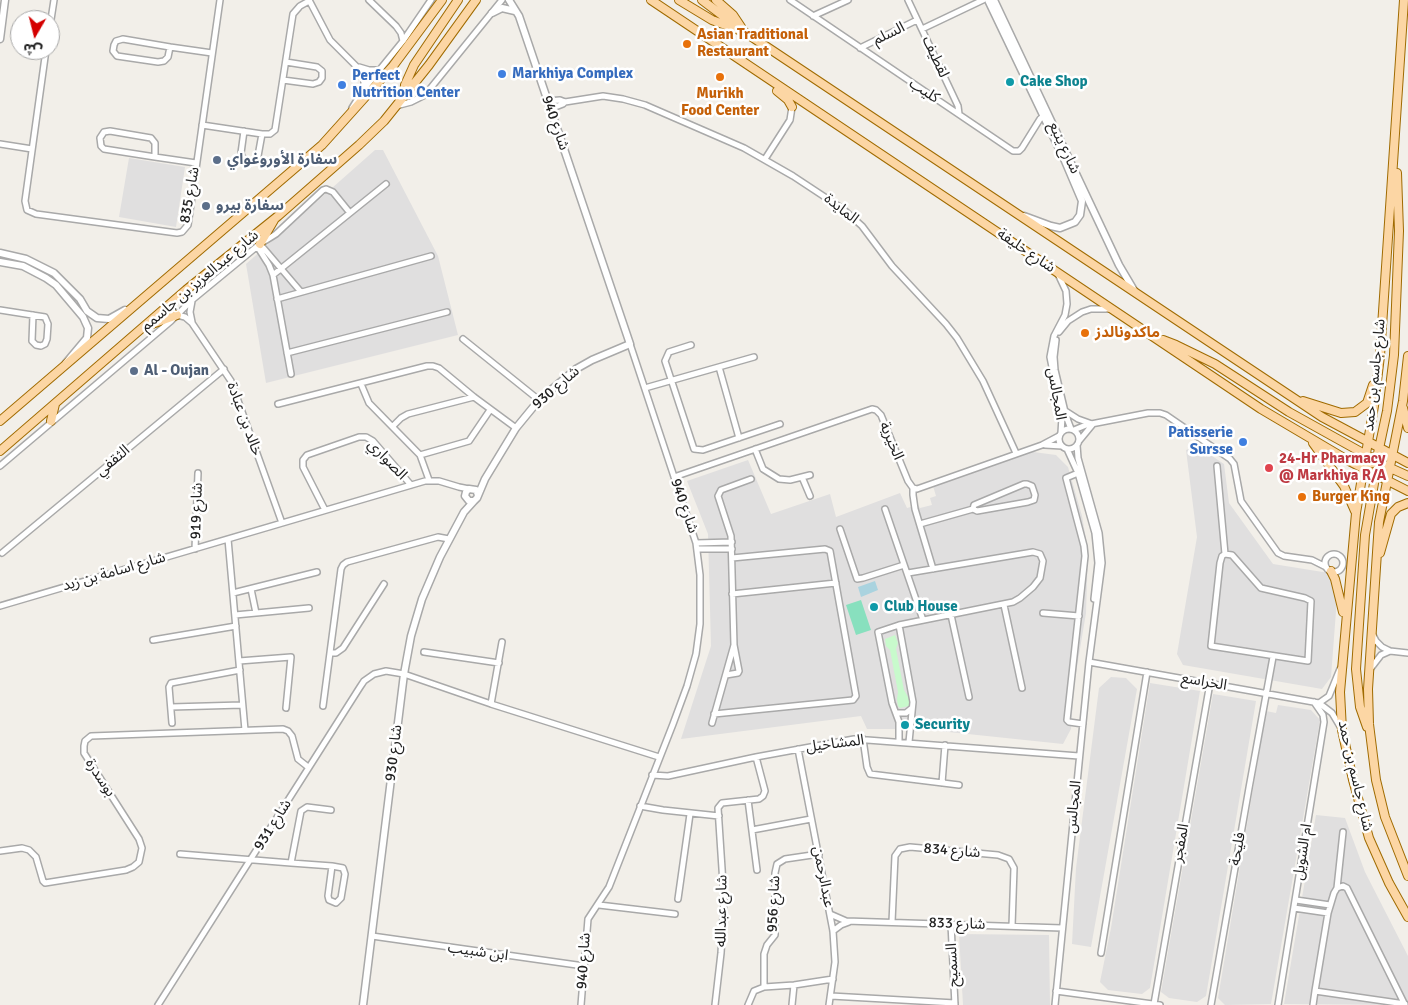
<!DOCTYPE html>
<html>
<head>
<meta charset="utf-8">
<style>
  body { margin:0 }
  #map { position:relative; width:1408px; height:1005px; overflow:hidden; background:#f2efe9; font-family:Signika,"Noto Sans Arabic",sans-serif }
  canvas { display:block }
  .north { position:absolute; left:10px; top:10px; width:50px; height:50px; box-sizing:border-box; background:#fff; border:1px solid #a7a7a7; border-radius:50%; rotate:188deg; font-size:14px; font-weight:700; line-height:20px; text-align:center; color:#222 }
  .north::after { content:''; display:block; margin:auto; width:18px; height:22px; background:#d40000; clip-path:polygon(50% 0,100% 100%,50% 72%,0 100%) }
</style>
</head>
<body>
<div id="map">
<canvas width="1408" height="1005"></canvas>
<div class="north">ش</div>
</div>
<script>
const context = document.querySelector('canvas').getContext('2d');
context.lineJoin = 'round';
function paint(path, color) { context.fillStyle = color; context.fill(path, 'evenodd'); }
const poly = rows => new Path2D(rows.map(r => 'M' + r).join(''));
function trace(path, color, width, dash) { context.strokeStyle = color; context.lineWidth = width; context.lineCap = dash ? 'butt' : 'round'; context.setLineDash(dash || []); context.stroke(path); }
function label(font, color, halo, rows, align = 'center') {
  context.font = font + ' Signika,"Noto Sans Arabic",sans-serif'; context.lineWidth = 5; context.setLineDash([]); context.textBaseline = 'middle'; context.strokeStyle = halo; context.fillStyle = color; for (const [text, x, y, turn = 0] of rows) {
    context.save(); context.translate(x, y); context.rotate((+turn || 0) * Math.PI / 180); context.textAlign = isNaN(turn) ? turn : align; if (halo) context.strokeText(text, 0, 0); context.fillText(text, 0, 0); context.restore();
  }
}
paint(poly([
  [375,150,383,150,438,256,458,335,266,383,246,264],
  [129,158,185,167,176,227,119,217],
  [1197,446,1224,464,1229,503,1273,564,1329,573,1337,598,1331,677,1322,689,1183,665,1177,654,1197,537,1186,450],
  [1026,451,1056,455,1068,467,1082,516,1088,551,1086,613,1074,685,1071,729,1063,744,920,729,867,729,861,716,681,739,711,646,708,534,687,481,748,460,771,514,830,494,836,517,900,493,907,508,918,505,920,508,932,505,930,498,936,496,933,486],
  [1111,677,1126,678,1137,689,1091,947,1072,944,1076,868,1099,688],
  [1150,683,1200,691,1150,988,1142,994,1108,990,1100,982,1111,928],
  [1213,694,1256,701,1206,996,1197,1002,1169,998,1161,992],
  [1278,705,1311,710,1320,720,1271,1004,1225,1005,1218,998,1266,711,1276,713],
  [1316,815,1345,818,1365,872,1408,956,1408,1005,1284,1004],
  [959,934,1049,935,1050,1005,963,1005]
]), '#e0dfdf');
paint(poly([
  [895,635,898,643,896,649,904,690,908,697,910,703,909,706,904,707,900,708,898,706,897,699,898,692,890,650,886,646,885,639]
]), '#c8facc');
paint(poly([
  [861,600,871,630,856,635,846,605]
]), '#88e0be');
paint(poly([
  [875,581,878,590,861,597,858,587]
]), '#aad3df');
const minor = poly([
  [309,0,330,40,362,72,364,77,364,88],
  [369,0,396,26,401,33,403,41],
  [790,0,1013,151,1019,151,1022,148,1040,119,1045,115],
  [908,0,958,106,959,114],
  [813,16,848,0],
  [50,26,54,0],
  [922,29,983,0],
  [123,39,170,47,168,57,164,61,158,62,117,56,113,51,114,45,116,41,123,39],
  [170,47,212,53],
  [860,48,917,20],
  [46,50,25,201,27,210,36,214,177,233,182,232,188,225,220,0],
  [359,67,369,70,380,70],
  [283,80,313,84,319,82,322,78,322,71,317,67,286,62],
  [547,101,560,100,565,102,603,96,623,99,645,105,744,148,793,176,843,209,862,226,892,266,946,324,957,338,983,381,1016,453],
  [396,106,411,102,425,95,502,0],
  [352,108,364,89,403,41,431,0],
  [550,109,563,104,565,102],
  [202,125,262,134,270,134,275,130,293,14,300,6,309,1],
  [110,131,151,138,155,143,155,157,104,149,101,146,100,138,104,132,110,131],
  [244,131,241,153,242,157,248,161,254,161,258,156,262,134],
  [0,144,32,149],
  [155,157,196,163],
  [765,159,790,120,792,107],
  [260,244,301,292],
  [257,246,269,265,273,275,291,374],
  [1058,274,1066,291,1067,304,1065,315,1054,336,1050,357,1062,417,1061,433],
  [273,275,386,184],
  [277,299,431,256],
  [192,301,190,312,192,322],
  [0,310,45,317,48,324,47,339,45,344,41,346,36,345,32,341,33,315],
  [177,315,185,317,192,323,231,381,282,523],
  [1059,332,1068,321,1082,312,1091,309,1110,309],
  [463,339,539,400],
  [1056,340,1054,357,1055,370,1066,416,1071,429],
  [691,345,669,352,665,361,694,449,703,450,780,424],
  [287,353,447,312],
  [719,367,739,438],
  [361,384,369,403,420,455,469,441,490,410],
  [645,388,754,357],
  [278,404,427,366,433,366,439,368,474,397,516,428],
  [1064,410,1078,419,1092,424],
  [393,426,401,418,408,414,474,397],
  '1059 439a10 10 0 1 1 20 0a10 10 0 1 1-20 0Z',
  [1074,430,1086,425,1148,413,1160,413,1166,415,1230,459,1234,464,1241,501,1278,553,1284,556,1312,560,1326,567],
  [1079,441,1093,424],
  [1045,445,1062,446],
  [755,449,763,469,779,479,790,480,810,475],
  [1067,449,1078,473,1095,533,1098,563,1094,599],
  [420,455,429,480],
  [0,466,171,321,192,300,260,244,276,234,323,190,326,189,333,192,350,213],
  [1217,466,1225,554,1222,556,1220,563,1211,646,1308,661,1311,601,1305,598,1261,588,1232,555,1225,554],
  [1078,473,1066,478,1084,546,1085,556,1067,720,1069,722,1083,724],
  [674,477,872,409,876,410,881,415,908,481,913,488,917,489,1042,445,1059,436],
  [802,477,810,496],
  [913,488,913,495,915,509,933,569],
  [885,509,923,620],
  [325,510,303,467,303,460,307,455,359,437,366,437,373,441,411,485],
  [920,524,973,509,974,505,1024,484,1027,484,1032,486,1035,495,1034,500,1028,502,977,511,973,509],
  [840,529,857,579,863,578,904,565],
  [228,539,245,730],
  [696,543,732,542],
  [195,549,198,473],
  [697,549,732,549],
  [2,553,224,369],
  '1325 563a9 9 0 1 1 18 0a9 9 0 1 1-18 0Z',
  [251,589,256,613],
  [233,593,317,572],
  [732,594,836,583],
  [1004,605,1022,688],
  [0,606,425,481,439,481,459,487,469,489],
  [1043,613,1079,616],
  [235,615,309,608],
  [951,615,969,697],
  [899,625,913,702,909,742],
  [1373,635,1376,641,1382,647,1390,651,1408,653],
  [153,640,236,626],
  [424,652,499,663],
  [331,653,336,653,343,648,384,584],
  [239,661,291,657,286,708],
  [1089,662,1319,703,1332,713,1341,728],
  [1371,668,1381,655,1390,651],
  [726,675,738,673,739,671,734,645],
  [1319,703,1329,696,1340,669],
  [491,704,502,642],
  [323,706,341,569,343,565,347,562,438,537,449,539],
  [171,707,242,705],
  [896,713,906,713,912,708],
  [714,714,853,700,856,696,830,551,825,549,732,558],
  [172,723,169,687,171,683,240,670],
  [712,723,734,645,731,536,718,496,721,490,751,479],
  [863,739,867,767,870,774,959,785],
  [899,741,899,722,892,703,878,632,899,625,1013,602,1020,598,1033,587,1040,578,1043,561,1040,554,1033,552,908,573],
  [798,749,833,931,835,962,829,1005],
  [652,775,668,776,756,757,854,739,1079,756],
  [942,783,945,745],
  [748,800,757,870],
  [640,806,663,810,719,816],
  [752,830,811,819],
  [0,851,22,848,29,850,36,857,43,881,45,883,126,870,133,867,139,862,142,848,139,839,84,753,84,746,85,741,91,736,283,729,288,731,292,736,298,759,308,767],
  [180,854,291,863,332,866,343,868,345,874,341,898,336,903,329,900,328,896,332,866],
  [291,863,301,811,307,807,331,810],
  [1337,888,1343,832],
  [678,899,690,814],
  [1296,900,1330,905],
  [599,905,675,914],
  [1294,908,1328,913],
  [830,914,846,921,1062,928],
  [892,922,895,856,900,849,910,847,998,855,1009,859,1014,868,1012,926],
  [951,924,955,1005],
  [833,931,841,925,849,922],
  [372,936,584,966],
  [1101,953,1147,672],
  [764,987,764,954,767,945,775,935,775,873,777,864,785,859,819,854],
  [1056,991,1160,1005],
  [831,996,955,1003],
  [1154,1004,1210,683],
  [1405,1004,1315,991,1328,913,1334,893,1337,888,1343,886,1347,888,1405,1005],
  [158,1005,360,687,364,681,374,674,386,671,404,674,491,704,659,757],
  [581,1005,588,919,609,887,673,724,687,686,696,654,700,624,700,575,696,543,630,344],
  [715,1005,721,953,724,899,718,808,722,803,759,799,763,796,765,791,756,757],
  [748,1005,754,991,764,987,794,985,833,979],
  [792,1005,794,985],
  [1055,1005,1089,662,1102,563,1099,533,1078,458,1077,445],
  [1211,1005,1249,788,1273,657],
  [1278,1005,1324,722,1323,715,1314,702],
  [1313,1005,1315,991]
]);
const tertiary = poly([
  [988,0,1065,161,1082,201,1080,215,1075,222,1060,228,1051,226,1024,216],
  [994,0,1119,265,1135,292],
  [492,13,502,8,515,11],
  [0,39,5,0],
  [0,253,26,259,54,273,80,299,87,311,97,318,109,319,125,310],
  [0,262,23,266,46,278,56,285,83,317,88,328,87,338,66,363],
  [478,495,476,490,469,489,466,492,465,496,469,501,474,501,477,498,485,479,516,428,539,400,576,369,592,360,630,344,519,16,509,0],
  [363,1005,404,674,411,636,422,599,440,557,464,512,474,501]
]);
const primary = poly([
  [651,0,1261,409,1349,461,1408,491],
  [679,0,712,20,739,30],
  [702,0,743,31,1322,417,1408,463],
  [716,0,733,15,741,27],
  [1404,0,1380,356,1374,406,1356,513,1340,692,1342,730,1353,780,1369,838,1389,883,1408,917],
  [777,91,788,100,792,107],
  [404,95,405,85,414,65,458,0],
  [260,244,274,220],
  [152,324,177,315],
  [1163,340,1176,345,1215,364,1289,412,1370,457,1382,458,1391,454],
  [1408,356,1403,401,1379,522,1368,689,1369,724,1376,780,1385,817,1408,876],
  [1303,401,1341,413,1355,412,1367,403,1373,385],
  [1403,408,1408,428],
  [0,421,322,145,393,66,442,0],
  [51,421,55,404],
  [1313,443,1344,486,1355,511],
  [0,451,186,290,278,216,359,145,384,121,429,65,476,0],
  [1363,468,1368,464,1377,462,1408,476],
  [1384,478,1379,469,1377,458,1387,411,1394,355,1399,231,1397,173],
  [1380,553,1391,514,1398,507,1408,503],
  [1331,571,1335,579,1343,612],
  [1367,727,1360,707,1356,669,1365,535,1376,472]
]);
trace(minor, '#a9a9a9', 8);
trace(tertiary, '#a9a9a9', 9);
trace(primary, '#a06b00', 10);
trace(minor, '#fff', 5);
trace(tertiary, '#fff', 6);
trace(primary, '#fcd6a4', 8);
for (const [x, y, r, color] of [
  [687,44,5,"#e8710a"],
  [502,74,5,"#3f7fe0"],
  [720,77,5,"#e8710a"],
  [1010,82,5,"#0f9aa8"],
  [342,85,5,"#3f7fe0"],
  [217,160,5,"#5c6f8a"],
  [206,206,5,"#5c6f8a"],
  [1085,333,5,"#e8710a"],
  [134,371,5,"#5c6f8a"],
  [1243,442,5,"#3f7fe0"],
  [1269,468,5,"#e0444e"],
  [1302,497,5,"#e8710a"],
  [874,607,5,"#0f9aa8"],
  [905,725,5,"#0f9aa8"]
]) { const dot = new Path2D(); dot.arc(x, y, r, 0, 2 * Math.PI); context.fillStyle = color; context.fill(dot); trace(dot, '#fff', 2); }
label('15px', '#222', '#fff', [
  ["السلم",889,34,-26],
  ["لقطيف",935,57,65],
  ["كليب",924,91,33],
  ["شارع 940",555,123,71],
  ["شارع ينبع",1064,148,65],
  ["شارع 835",190,195,-80],
  ["المايدة",841,209,38],
  ["شارع خليفة",1026,251,34],
  ["شارع عبدالعزيز بن جاسمم",200,281,-40],
  ["شارع جاسم بن حمد",1375,375,-84],
  ["شارع 930",556,388,-41],
  ["المجالس",1056,394,80],
  ["خالد بن عبادة",244,419,70],
  ["الخيرية",891,441,67],
  ["الصواري",387,460,46],
  ["الثقفي",113,461,-40],
  ["شارع 940",684,506,71],
  ["شارع 919",197,511,-88],
  ["شارع اسامة بن زيد",114,572,-16],
  ["الخراسع",1204,682,10],
  ["المشاخيل",835,744,-7],
  ["شارع 930",394,753,-83],
  ["شارع جاسم بن حمد",1355,776,77],
  ["بوسدرة",100,778,57],
  ["المجالس",1074,807,-84],
  ["شارع 931",273,825,-58],
  ["المفجر",1181,843,-80],
  ["فليحة",1238,849,-80],
  ["شارع 834",952,851,5],
  ["ام الشويل",1303,852,-81],
  ["عبدالرحمن",823,877,79],
  ["شارع 956",774,904,-87],
  ["شارع عبدالله",722,911,-89],
  ["شارع 833",957,924,2],
  ["ابن شبيب",478,952,8],
  ["شارع 940",584,961,-86],
  ["السميح",953,965,-93]
]);
label('bold 15px', '#c56008', '#fff', [
  ["Asian Traditional",697,35],
  ["Restaurant",697,52],
  ["Murikh",720,94,"center"],
  ["Food Center",720,111,"center"],
  ["ماكدونالدز",1095,333],
  ["Burger King",1312,497]
], 'left');
label('bold 15px', '#366cbe', '#fff', [
  ["Markhiya Complex",512,74],
  ["Perfect",352,76],
  ["Nutrition Center",352,93],
  ["Patisserie",1233,433,"right"],
  ["Sursse",1233,450,"right"]
], 'left');
label('bold 15px', '#0d838f', '#fff', [
  ["Cake Shop",1020,82],
  ["Club House",884,607],
  ["Security",915,725]
], 'left');
label('bold 15px', '#4e5e75', '#fff', [
  ["سفارة الأوروغواي",227,160],
  ["سفارة بيرو",216,206],
  ["Al - Oujan",144,371]
], 'left');
label('bold 15px', '#be3a42', '#fff', [
  ["24-Hr Pharmacy",1279,459],
  ["@ Markhiya R/A",1279,476]
], 'left');
</script>
</body>
</html>
